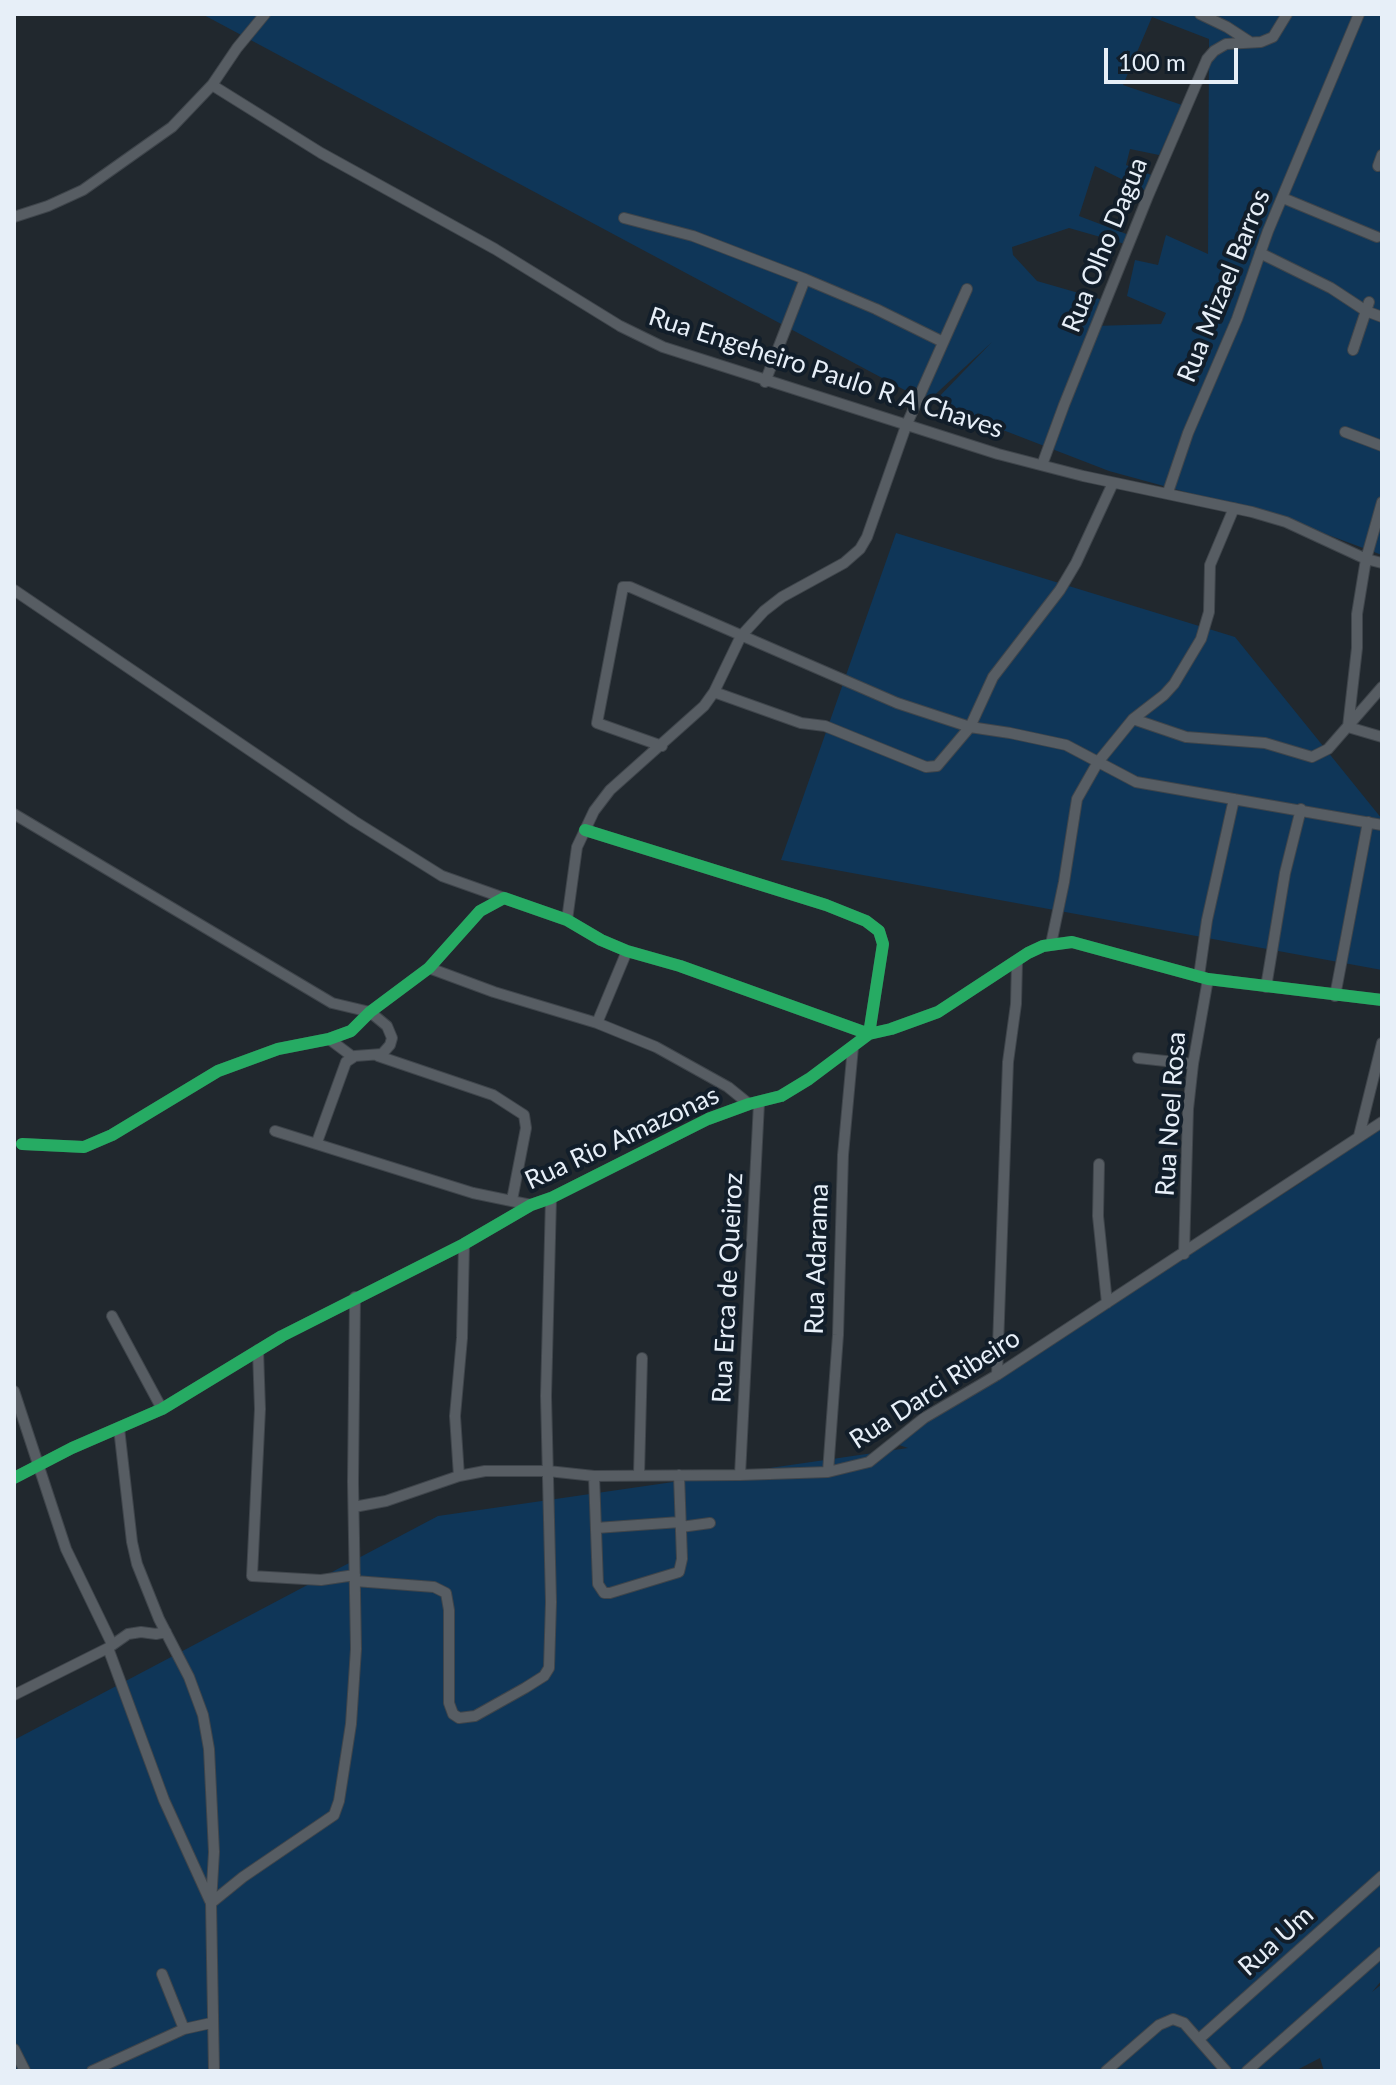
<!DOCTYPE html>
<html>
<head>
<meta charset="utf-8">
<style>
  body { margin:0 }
  #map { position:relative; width:1396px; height:2085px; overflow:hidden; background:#21282e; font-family:Lato,sans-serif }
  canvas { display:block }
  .frame { position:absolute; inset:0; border:16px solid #e7eff8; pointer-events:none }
  .scale { position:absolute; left:1104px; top:48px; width:134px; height:36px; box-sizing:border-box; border:4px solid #e7eff8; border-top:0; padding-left:10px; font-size:24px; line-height:28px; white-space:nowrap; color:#e7eff8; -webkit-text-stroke:6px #121e2a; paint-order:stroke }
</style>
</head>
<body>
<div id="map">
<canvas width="1396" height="2085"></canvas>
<div class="frame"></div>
<div class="scale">100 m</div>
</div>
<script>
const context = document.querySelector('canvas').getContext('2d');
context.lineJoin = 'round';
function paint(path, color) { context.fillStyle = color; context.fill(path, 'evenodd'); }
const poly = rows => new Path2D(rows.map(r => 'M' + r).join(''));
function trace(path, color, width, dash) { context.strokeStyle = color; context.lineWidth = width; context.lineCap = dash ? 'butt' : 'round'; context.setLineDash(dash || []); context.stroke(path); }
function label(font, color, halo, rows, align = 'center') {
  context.font = font + ' Lato,sans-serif'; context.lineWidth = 8; context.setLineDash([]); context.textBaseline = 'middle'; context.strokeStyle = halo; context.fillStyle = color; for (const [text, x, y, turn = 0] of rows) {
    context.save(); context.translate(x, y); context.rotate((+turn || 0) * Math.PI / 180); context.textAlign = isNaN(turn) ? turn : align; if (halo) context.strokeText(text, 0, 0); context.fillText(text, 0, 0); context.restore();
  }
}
paint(poly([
  [202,14,1382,14,1382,555,1288,520,1109,471,933,403,992,342,927,402],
  [1152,17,1209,39,1208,254,1166,235,1158,265,1135,260,1127,296,1166,313,1161,324,1095,326,1103,300,1037,281,1013,255,1012,247,1069,228,1125,244,1129,235,1079,216,1095,166,1146,191,1154,176,1126,165,1130,149,1159,155,1182,105,1123,85],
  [896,533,1235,637,1382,819,1382,970,781,860],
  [1382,1119,1382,1980,1372,1992,1382,1984,1382,2071,1324,2071,1320,2058,1295,2071,14,2071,14,1740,438,1516,908,1448,893,1443,1302,1182]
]), '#0f3658');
const minor = poly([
  [1200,14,1227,27,1250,42],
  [212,85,321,153,495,249,620,326,663,347,998,454,1083,476,1252,512,1286,522,1366,559,1382,563],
  [1378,166,1382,155],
  [1283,198,1377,237],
  [14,217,48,206,83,190,172,127,212,85,237,48,265,14],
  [624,218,693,236,805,279,876,309,943,342],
  [1260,253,1331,288,1366,311,1382,317],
  [1353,350,1369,302],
  [765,382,805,279],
  [1345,432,1382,446],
  [1042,465,1064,405,1148,196,1207,59,1214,51,1226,44,1261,42,1273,37,1287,14],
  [1168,492,1188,433,1237,319,1268,231,1359,14],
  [1382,502,1366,559,1357,614,1357,648,1348,727,1382,737],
  [14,590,354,821,442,876,504,898],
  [714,692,801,723,825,726,926,767,937,766,970,727,993,677,1060,590,1076,563,1113,483],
  [1133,719,1186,737,1265,743,1312,757,1328,749,1382,687],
  [662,746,597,723,623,587,630,587,897,703,970,727,1010,733,1066,745,1136,782,1382,825],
  [14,814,332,1003,370,1012,387,1026,392,1038,390,1045,382,1054,355,1056,346,1062,317,1142],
  [567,920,577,847,594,811,610,790,704,706,714,692,741,636,764,611,782,597,844,563,860,549,867,537,906,426,967,289],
  [1051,944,1064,882,1077,799,1098,762,1133,719,1164,695,1174,684,1201,639,1209,612,1210,565,1234,508],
  [429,968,494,992,597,1023,656,1047,728,1087,749,1104],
  [1199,976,1207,920,1234,799],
  [1266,987,1285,873,1301,809],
  [1335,996,1368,822],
  [597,1023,627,951],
  [329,1039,353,1057],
  [378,1056,493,1095,524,1115,526,1128,512,1200],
  [1138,1058,1193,1064],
  [275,1131,473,1193,531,1205],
  [1359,1136,1382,1043],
  [22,1144,84,1147,112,1135,218,1071,278,1049,329,1039,351,1031,370,1012,429,968,480,911,504,898,567,920,601,940,627,951,680,966,869,1034,883,944,879,931,866,921,826,905,585,830],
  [1099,1164,1098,1216,1107,1303],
  [1184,1254,1188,1109,1193,1064,1208,979],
  [112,1316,162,1409],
  [258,1350,260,1409,252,1576,321,1580,355,1575],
  [997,1375,1008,1062,1016,1004,1017,962],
  [14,1391,66,1549,112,1644],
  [119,1428,132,1542,137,1564,159,1619,189,1677,203,1715,209,1749,214,1852,211,1903,214,2071],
  [828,1472,838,1335,843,1155,853,1047],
  [639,1475,642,1358],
  [740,1475,759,1103],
  [459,1476,455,1416,462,1338,464,1244],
  [594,1476,598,1584,604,1593,610,1593,679,1572,682,1559,679,1475],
  [14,1478,72,1448,162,1409,282,1336,464,1244,531,1205,551,1198,708,1119,749,1104,781,1096,809,1079,869,1034,891,1029,938,1012,1028,953,1043,946,1072,942,1208,979,1382,1000],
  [354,1507,386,1501,459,1476,485,1471,548,1471,594,1476,740,1475,828,1472,869,1462,924,1418,997,1375,1382,1122],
  [681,1527,710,1523],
  [596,1528,680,1522],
  [355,1581,434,1587,446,1593,449,1610,449,1703,453,1714,459,1718,475,1716,525,1688,544,1676,549,1668,551,1602,546,1396,551,1198],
  [108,1648,164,1800,210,1901],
  [14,1695,108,1648,128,1634,141,1632,156,1634,166,1632],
  [211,1903,243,1877,334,1815,339,1801,351,1724,356,1649,353,1482,355,1297],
  [162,1974,184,2029],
  [1199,2039,1382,1876],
  [14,2049,25,2071],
  [92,2071,184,2029,211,2023],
  [1106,2071,1159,2025,1173,2019,1184,2023,1226,2071],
  [1247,2071,1382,1952]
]);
trace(minor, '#3f454b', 12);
trace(minor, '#575d63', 10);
trace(poly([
  [22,1144,84,1147,112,1135,218,1071,278,1049,329,1039,351,1031,370,1012,429,968,480,911,504,898,567,920,601,940,627,951,680,966,869,1034,883,944,879,931,866,921,826,905,585,830],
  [14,1478,72,1448,162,1409,282,1336,464,1244,531,1205,551,1198,708,1119,749,1104,781,1096,809,1079,869,1034,891,1029,938,1012,1028,953,1043,946,1072,942,1208,979,1382,1000]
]), '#26ab63', 12);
label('26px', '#e7eff8', '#121e2a', [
  ["Rua Olho Dagua",1105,245,-68],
  ["Rua Mizael Barros",1224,286,-68],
  ["Rua Engeheiro Paulo R A Chaves",826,373,18],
  ["Rua Noel Rosa",1171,1114,-86],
  ["Rua Rio Amazonas",622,1138,-25],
  ["Rua Adarama",817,1259,-88],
  ["Rua Erca de Queiroz",728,1288,-87],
  ["Rua Darci Ribeiro",935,1389,-33],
  ["Rua Um",1276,1941,-42]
]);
</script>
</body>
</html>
